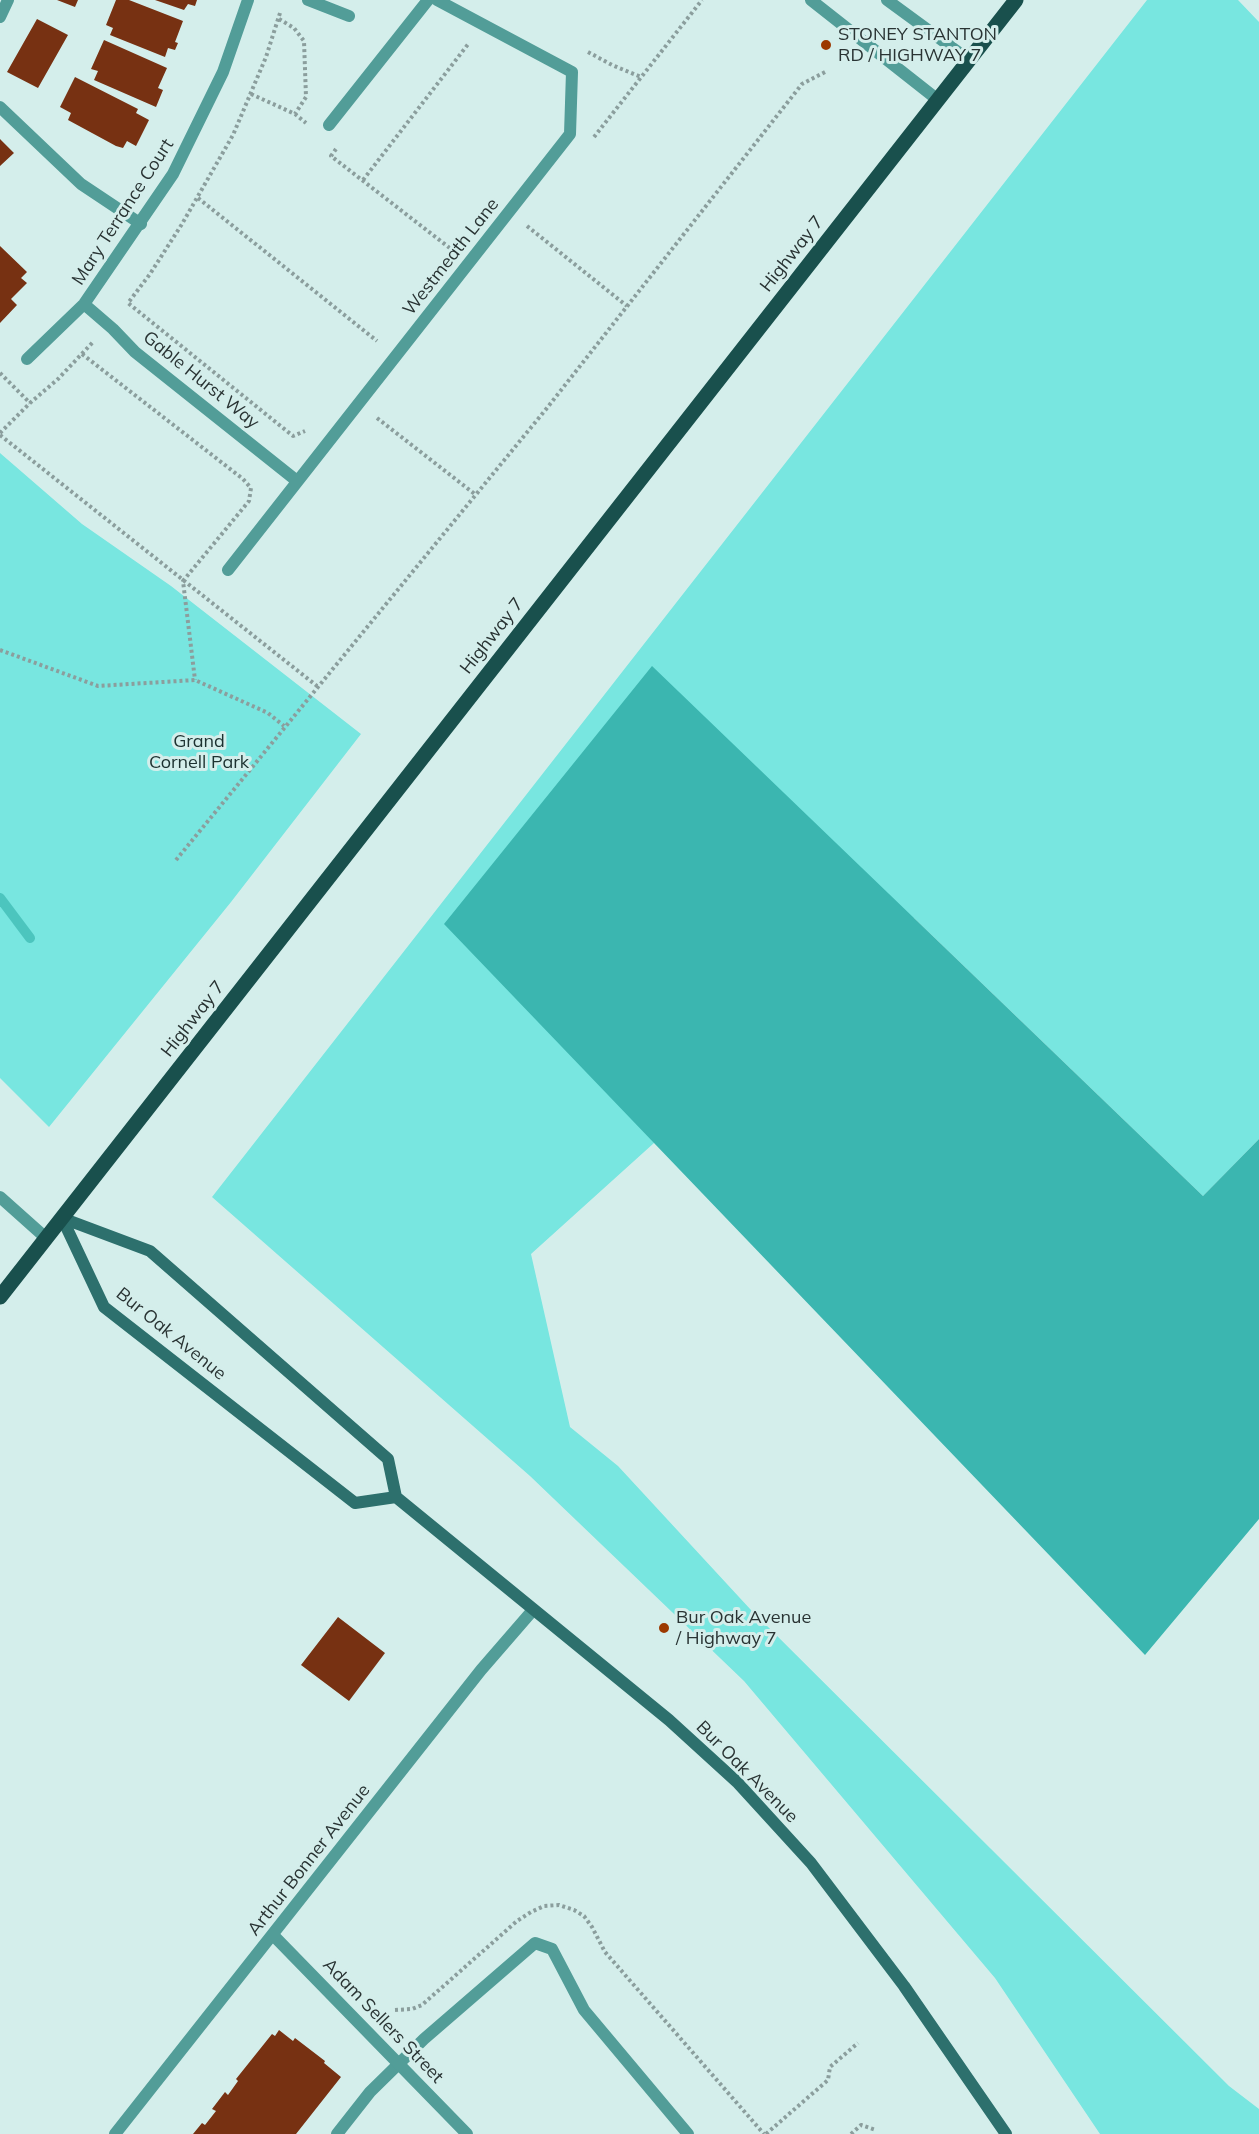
<!DOCTYPE html>
<html>
<head>
<meta charset="utf-8">
<style>
  body { margin:0 }
  canvas { display:block; background:#d4eeeb }
</style>
</head>
<body>
<canvas width="1259" height="2134"></canvas>
<script>
const context = document.querySelector('canvas').getContext('2d');
context.lineJoin = 'round';
function paint(path, color) { context.fillStyle = color; context.fill(path, 'evenodd'); }
const poly = rows => new Path2D(rows.map(r => 'M' + r).join(''));
function trace(path, color, width, dash) { context.strokeStyle = color; context.lineWidth = width; context.lineCap = dash ? 'butt' : 'round'; context.setLineDash(dash || []); context.stroke(path); }
function label(font, color, halo, rows, align = 'center') {
  context.font = font + ' Mulish,sans-serif'; context.lineWidth = 6; context.setLineDash([]); context.textBaseline = 'middle'; context.strokeStyle = halo; context.fillStyle = color; for (const [text, x, y, turn = 0] of rows) {
    context.save(); context.translate(x, y); context.rotate((+turn || 0) * Math.PI / 180); context.textAlign = isNaN(turn) ? turn : align; if (halo) context.strokeText(text, 0, 0); context.fillText(text, 0, 0); context.restore();
  }
}
paint(poly([
  [1147,0,1238,0,1259,22,1259,1139,1203,1196,914,918,654,1143,531,1254,570,1427,618,1466,751,1610,1229,2086,1259,2109,1259,2134,1100,2134,995,1978,744,1681,530,1476,212,1197],
  [0,453,82,524,171,586,361,734,231,902,49,1127,0,1078]
]), '#78e6e0');
paint(poly([
  [652,666,1203,1196,1259,1139,1259,1519,1145,1655,444,924]
]), '#3bb6b0');
trace(poly([
  [0,898,30,938]
]), '#4cc5be', 10);
paint(poly([
  [57,0,78,0,75,7],
  [116,0,129,0,183,21,175,42,178,43,175,50,168,48,165,57,110,35,113,28,106,25],
  [155,0,197,0,195,6,188,4,184,10],
  [37,19,68,35,38,88,7,72],
  [104,40,167,68,158,88,163,90,156,107,94,80,98,71,91,69],
  [75,77,138,109,136,113,149,120,136,146,127,141,123,148,116,146,68,120,71,113,60,107],
  [0,139,14,153,0,166],
  [0,246,27,272,21,278,27,283,11,299,17,305,0,323],
  [338,1617,385,1653,349,1701,301,1665],
  [279,2030,293,2041,295,2038,325,2061,324,2063,341,2077,296,2134,193,2134,202,2123,205,2125,216,2111,212,2109,225,2092,228,2095,238,2081,236,2079,272,2034,275,2036]
]), '#773112');
trace(poly([
  [280,13,266,57,233,135,182,224,150,274,128,303,293,436,305,431],
  [279,19,294,28,304,41,306,97,295,114],
  [588,52,612,65,641,77],
  [251,94,295,114,306,123],
  [594,137,702,0],
  [336,149,331,156,451,249],
  [363,180,469,43],
  [198,198,377,341],
  [527,226,627,306],
  [82,354,243,479,251,488,249,501,183,581,195,680],
  [0,373,30,403],
  [377,418,476,495],
  [0,433,30,403,58,379,94,341],
  [0,435,317,686],
  [0,650,98,686,195,680,268,713,284,726],
  [176,860,547,408,802,84,827,71],
  [395,2010,412,2009,422,2005,517,1921,531,1912,544,1906,559,1905,574,1910,584,1916,592,1927,605,1952,764,2134],
  [766,2134,828,2080,830,2067,858,2043],
  [851,2134,861,2125,876,2130]
]), '#8b9e9d', 4, [3, 3]);
trace(poly([
  [308,0,349,16],
  [0,17,8,0],
  [0,107,81,184,141,224],
  [329,125,428,0],
  [337,2134,370,2092,424,2039,535,1943,552,1949,584,2010,688,2134]
]), '#529d98', 12);
trace(poly([
  [811,0,938,100],
  [887,0,969,60],
  [84,304,113,329,135,352,297,481],
  [27,359,84,304,173,174,223,72,248,0],
  [228,570,570,134,572,72,437,0],
  [0,1197,46,1238],
  [273,1935,467,2134],
  [115,2134,481,1670,533,1610]
]), '#529d98', 12);
trace(poly([
  [62,1218,150,1251,388,1459,396,1497,669,1720,737,1782,811,1863,904,1986,1006,2134],
  [62,1218,104,1307,355,1503,396,1497]
]), '#2d706d', 12);
trace(poly([
  [0,1297,1016,0]
]), '#19504d', 15);
for (const [x, y, r, color] of [
  [826,45,6,"#9c3900"],
  [664,1628,6,"#9c3900"]
]) { const dot = new Path2D(); dot.arc(x, y, r, 0, 2 * Math.PI); context.fillStyle = color; context.fill(dot); trace(dot, '#d4eeeb', 2); }
label('18px', '#293333', '#d4eeeb', [
  ["STONEY STANTON",838,35],
  ["RD / HIGHWAY 7",838,56],
  ["Bur Oak Avenue",676,1618],
  ["/ Highway 7",676,1639]
], 'left');
label('18px', '#293333', '#d4eeeb', [
  ["Mary Terrance Court",123,212,-57],
  ["Highway 7",792,254,-52],
  ["Westmeath Lane",451,257,-52],
  ["Gable Hurst Way",201,380,39],
  ["Highway 7",492,636,-52],
  ["Highway 7",193,1019,-52],
  ["Bur Oak Avenue",171,1334,39],
  ["Bur Oak Avenue",747,1772,45],
  ["Arthur Bonner Avenue",309,1860,-52],
  ["Adam Sellers Street",383,2021,46]
]);
label('18px', '#1c3130', '#d4eeeb', [
  ["Grand",199,742],
  ["Cornell Park",199,763]
]);
</script>
</body>
</html>
